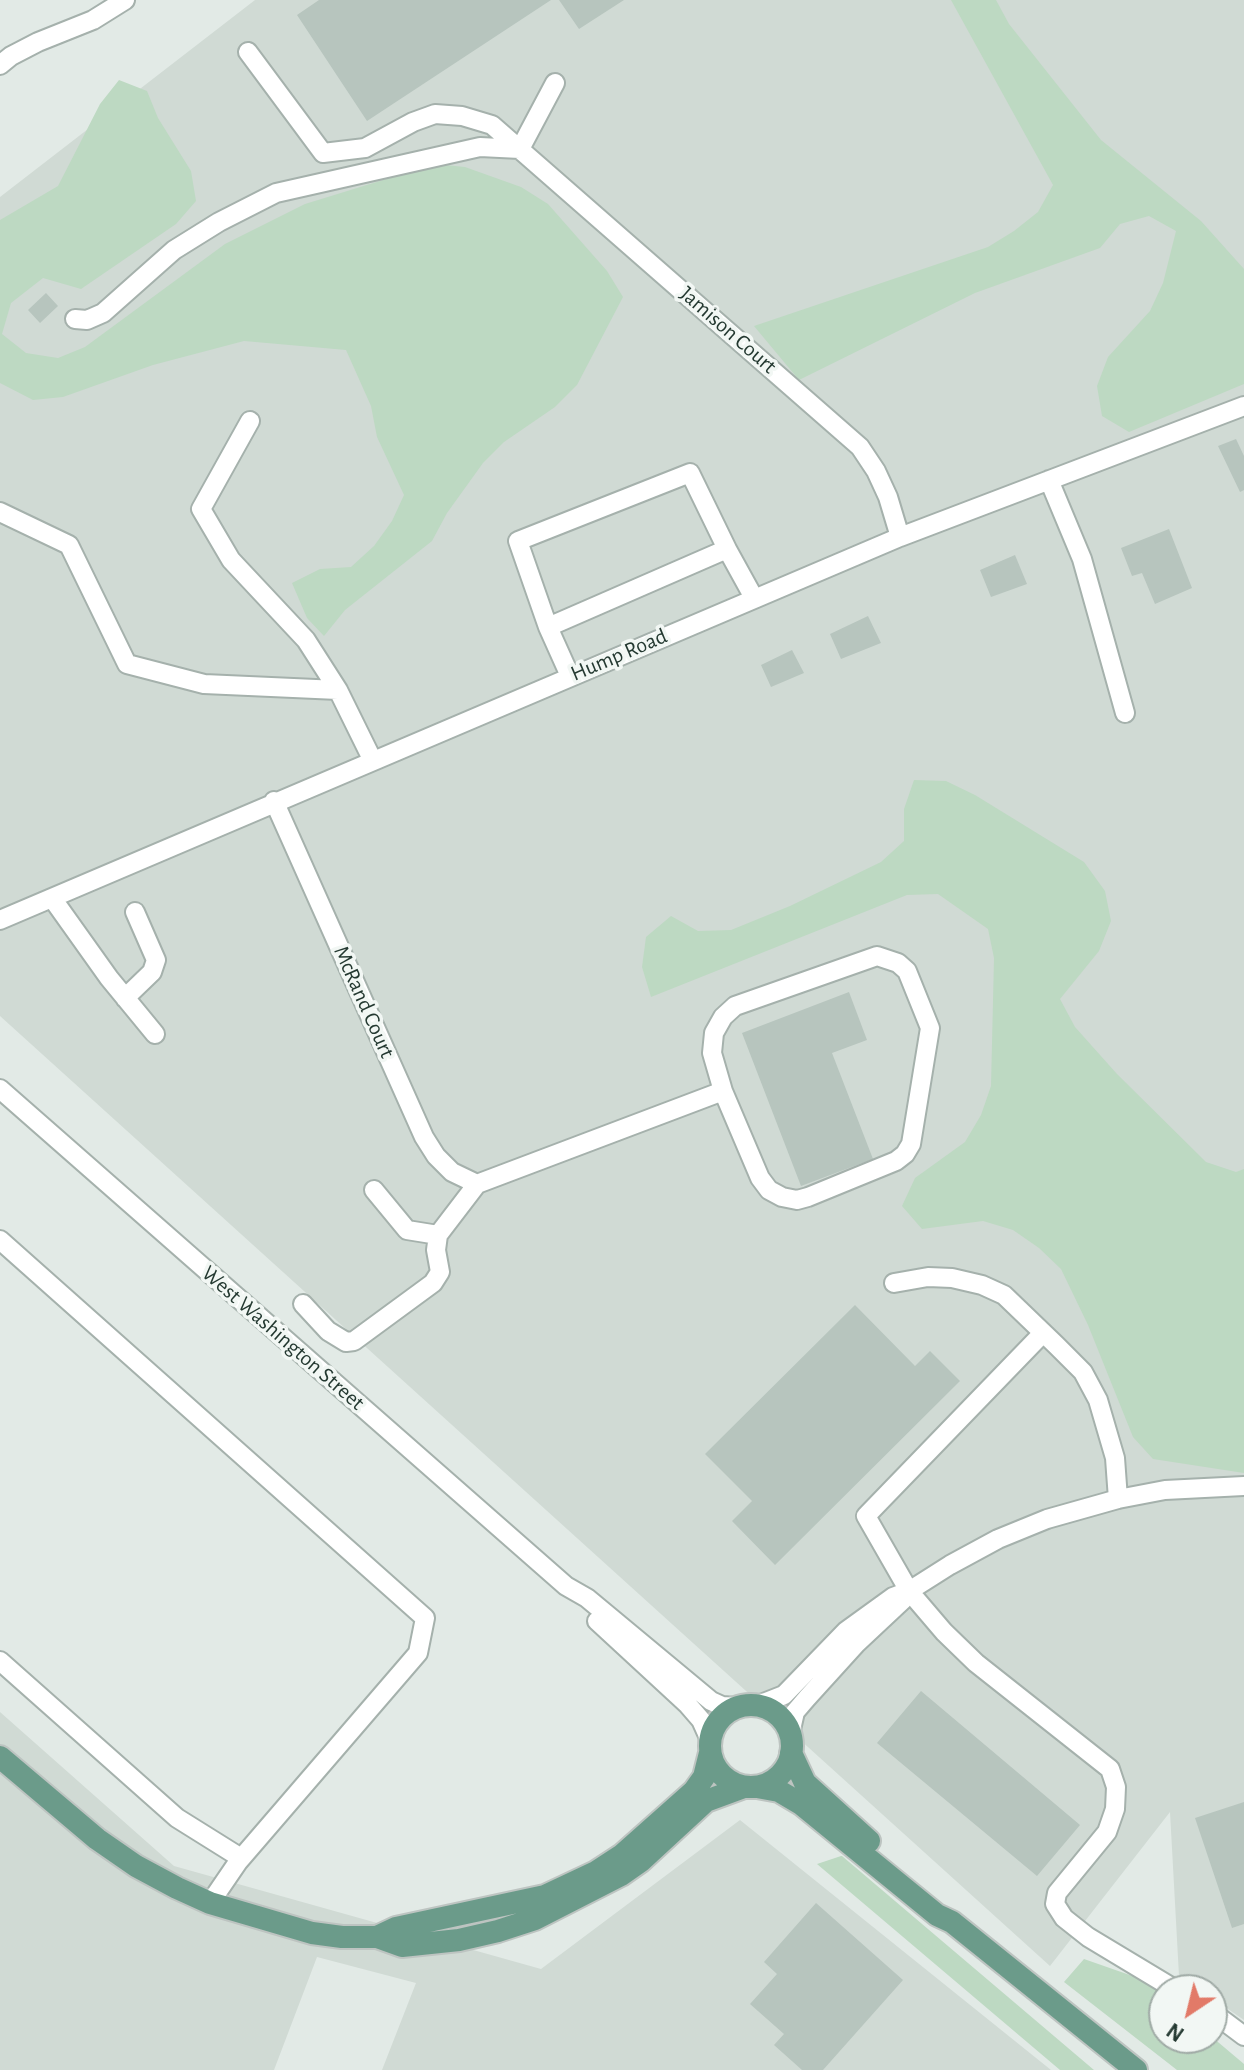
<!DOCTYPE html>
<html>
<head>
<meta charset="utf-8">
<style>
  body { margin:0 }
  #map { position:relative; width:1244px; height:2070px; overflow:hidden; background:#e2eae6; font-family:"Alegreya Sans",sans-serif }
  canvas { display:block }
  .north { position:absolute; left:1148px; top:1974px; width:80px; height:80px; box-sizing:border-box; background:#f2f7f4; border:2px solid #a0aba6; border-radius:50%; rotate:215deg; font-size:22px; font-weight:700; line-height:32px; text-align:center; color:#243931 }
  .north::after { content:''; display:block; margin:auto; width:28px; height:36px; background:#e27a68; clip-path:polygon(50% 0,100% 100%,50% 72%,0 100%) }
</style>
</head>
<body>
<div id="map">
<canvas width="1244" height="2070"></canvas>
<div class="north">N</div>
</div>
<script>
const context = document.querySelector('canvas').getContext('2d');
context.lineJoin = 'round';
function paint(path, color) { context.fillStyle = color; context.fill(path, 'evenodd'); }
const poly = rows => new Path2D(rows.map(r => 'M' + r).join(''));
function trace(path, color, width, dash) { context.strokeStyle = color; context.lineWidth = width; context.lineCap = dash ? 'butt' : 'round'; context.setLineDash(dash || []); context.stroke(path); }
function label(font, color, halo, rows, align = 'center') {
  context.font = font + ' "Alegreya Sans",sans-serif'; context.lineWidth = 7; context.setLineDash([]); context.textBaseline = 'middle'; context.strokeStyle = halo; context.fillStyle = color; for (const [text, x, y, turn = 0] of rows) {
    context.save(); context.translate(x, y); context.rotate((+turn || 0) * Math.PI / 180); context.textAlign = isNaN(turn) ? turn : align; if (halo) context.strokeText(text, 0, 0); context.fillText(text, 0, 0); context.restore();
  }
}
paint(poly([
  [255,0,1244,0,1244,2020,1212,1998,1212,1990,1200,1990,1179,1976,1170,1812,1050,1966,0,1016,0,197],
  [0,1712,174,1866,541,1969,740,1820,1051,2070,382,2070,416,1983,317,1957,274,2070,0,2070]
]), '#d0dad4');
paint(poly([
  [951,0,996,0,1009,24,1101,140,1201,221,1244,269,1244,384,1129,432,1102,416,1097,386,1108,357,1150,311,1163,283,1176,231,1149,216,1120,224,1100,248,975,293,799,380,754,326,988,247,1014,231,1038,212,1053,185],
  [119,80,147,91,158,118,191,171,196,201,176,224,81,289,43,278,11,303,2,334,26,353,58,358,85,347,225,244,305,204,435,164,465,167,521,187,548,204,607,271,623,297,577,385,555,407,504,442,483,463,447,513,432,541,345,610,324,636,307,618,292,583,320,569,351,567,374,546,392,521,404,495,377,437,371,406,346,350,244,341,153,365,63,397,33,400,0,383,0,220,58,186,100,104],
  [914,780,946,781,975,795,1084,862,1105,891,1111,921,1099,951,1060,999,1075,1027,1117,1074,1206,1162,1236,1172,1244,1169,1244,1473,1153,1459,1133,1437,1088,1325,1061,1269,1039,1248,1013,1230,983,1221,922,1229,902,1206,915,1178,965,1142,981,1115,991,1086,994,958,988,929,938,894,907,895,651,997,642,967,646,937,671,916,698,931,731,930,790,906,881,862,904,841,904,809],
  [841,1856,842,1856,1094,2070,1060,2070,817,1864],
  [1084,1959,1144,1980,1164,1997,1164,2038,1212,2037,1244,2064,1244,2070,1177,2070,1064,1982]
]), '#bdd9c2');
paint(poly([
  [319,0,551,0,367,121,297,15],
  [559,0,624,0,579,29],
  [46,293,58,306,40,323,28,310],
  [1236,439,1244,456,1244,490,1240,492,1218,446],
  [1169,529,1192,588,1155,604,1142,573,1132,576,1121,548],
  [1015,555,1027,584,991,597,980,570],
  [868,616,881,643,841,659,830,634],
  [792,650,804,673,771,687,761,665],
  [849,992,867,1040,832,1053,873,1159,801,1186,742,1033],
  [855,1305,915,1366,930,1351,960,1381,775,1565,732,1521,752,1501,705,1454],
  [921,1691,1080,1825,1037,1876,877,1743],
  [1244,1802,1244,1924,1232,1928,1195,1818],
  [816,1903,903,1980,823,2070,802,2070,774,2045,784,2034,750,2004,777,1974,764,1962]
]), '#b7c5be');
const minor = poly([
  [248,52,323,153,365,148,413,122,435,114,462,116,492,125,860,447,876,471,888,497,900,537],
  [0,65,11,56,38,42,93,20,125,0],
  [520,149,555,83],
  [75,319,87,320,103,313,174,250,219,222,276,193,480,147,520,149],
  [250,421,201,509,231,560,306,640,338,690,372,759],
  [1049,480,1082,559,1125,713],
  [0,512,69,545,127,664,204,684,338,690],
  [548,627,518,541,690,473,727,549],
  [570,676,548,627,727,549,754,598],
  [274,801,424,1137,436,1156,452,1172,477,1184],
  [52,898,109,978,155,1034],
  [0,920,900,537,1244,406],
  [125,998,152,972,156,960,135,912],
  [0,1089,566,1586,587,1598,711,1701,722,1706,737,1707],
  [374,1190,407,1230,438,1235],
  [0,1240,425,1618,418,1653,238,1862,210,1903],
  [894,1283,928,1277,952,1278,982,1285,1004,1295,1056,1345,1083,1372,1098,1400,1115,1458,1118,1499],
  [303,1304,328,1331,346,1342,354,1341,433,1283,440,1272,436,1250,438,1235,477,1184,723,1091,760,1178,769,1190,782,1197,797,1200,808,1197,896,1161,905,1154,911,1144,930,1028,907,971,898,963,877,956,735,1006,723,1017,714,1033,712,1053,723,1091],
  [1043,1333,866,1516,909,1591,944,1632,976,1663,1110,1769,1116,1787,1115,1809,1107,1832,1057,1893,1055,1904,1064,1918,1088,1937,1176,1990],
  [597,1621,688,1705,701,1720,710,1740],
  [0,1661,177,1818,241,1858],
  [756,1706,784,1695,846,1631,893,1597,909,1591,950,1565,998,1539,1047,1519,1118,1499,1165,1490,1244,1486],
  [790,1734,795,1712,807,1698,856,1644,903,1600],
  [1212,2012,1244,2036]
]);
const major = poly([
  '710 1746a41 41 0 1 1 82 0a41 41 0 1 1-82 0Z',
  [791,1753,805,1783,869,1841],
  [0,1757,97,1839,136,1866,177,1888,210,1903,312,1933,342,1937,377,1937,402,1946,459,1940,498,1931,535,1919,621,1875,641,1861,706,1801,744,1787],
  [757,1787,779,1791,801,1804,937,1915,952,1922,1136,2070],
  [377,1937,396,1928,545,1896,596,1872,622,1855,694,1791,704,1777,710,1753]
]);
trace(minor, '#a5b1ac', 22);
trace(major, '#bdc4c1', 26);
trace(minor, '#fff', 18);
trace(major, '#6b9b8a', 22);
label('22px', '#243931', '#f2f7f4', [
  ["Jamison Court",728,330,41],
  ["Hump Road",619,655,-23],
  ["McRand Court",364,1002,66],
  ["West Washington Street",283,1338,41]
]);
</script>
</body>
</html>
